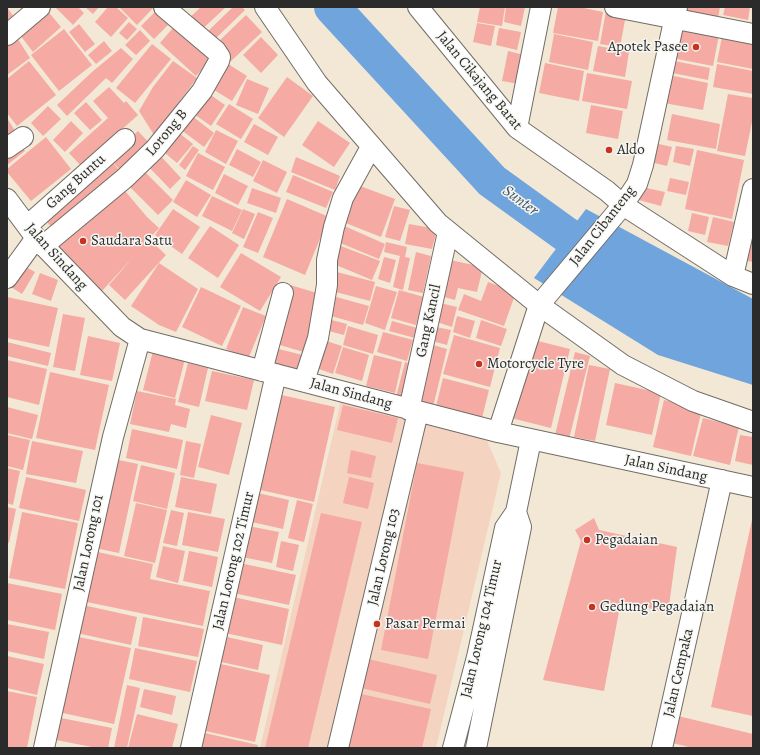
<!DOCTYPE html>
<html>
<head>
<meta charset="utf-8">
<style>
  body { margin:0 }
  #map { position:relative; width:760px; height:755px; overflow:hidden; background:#f3e8d5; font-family:Alegreya,serif }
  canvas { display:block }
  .frame { position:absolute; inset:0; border:8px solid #2b2b2b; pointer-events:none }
</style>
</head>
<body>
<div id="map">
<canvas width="760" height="755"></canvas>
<div class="frame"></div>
</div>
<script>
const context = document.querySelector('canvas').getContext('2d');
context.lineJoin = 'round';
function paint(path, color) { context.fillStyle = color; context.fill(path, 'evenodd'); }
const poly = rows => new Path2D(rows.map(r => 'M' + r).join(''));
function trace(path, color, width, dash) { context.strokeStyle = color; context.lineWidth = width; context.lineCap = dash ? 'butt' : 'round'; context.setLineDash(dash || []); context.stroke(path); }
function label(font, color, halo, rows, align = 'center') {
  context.font = font + ' Alegreya,serif'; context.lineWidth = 3; context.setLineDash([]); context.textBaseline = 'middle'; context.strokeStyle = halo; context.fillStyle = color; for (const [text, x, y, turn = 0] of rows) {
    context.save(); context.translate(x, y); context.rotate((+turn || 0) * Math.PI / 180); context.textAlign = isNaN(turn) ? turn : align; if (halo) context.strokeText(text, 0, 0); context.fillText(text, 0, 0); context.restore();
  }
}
paint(poly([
  [341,400,485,436,501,473,436,748,260,748]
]), '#f5d3c1');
paint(poly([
  [586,209,753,299,753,385,658,355,534,278]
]), '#6fa5dc');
trace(poly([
  [332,7,492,181,607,264]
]), '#6fa5dc', 36);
paint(poly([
  [7,7,13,16,7,21],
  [55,7,78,7,84,13,73,25],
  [85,7,99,7,93,14],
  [108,7,116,7,128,18,111,37,95,22],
  [119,7,154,7,137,25],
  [160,7,174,19,154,39,141,26],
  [201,7,226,7,198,33,186,21],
  [233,7,242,7,245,10,214,40,206,33],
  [480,7,505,7,502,26,477,22],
  [506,7,525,7,521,26,504,22],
  [558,7,579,7,603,12,598,41,553,33],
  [679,7,720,7,718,18,679,10],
  [725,7,750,7,748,20,723,15],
  [45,8,61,27,33,52,17,31],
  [606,11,626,15,620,47,600,44],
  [246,15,262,32,230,62,214,46],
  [129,22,137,29,127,40,119,33],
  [178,22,215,56,196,76,160,43],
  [477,23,495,26,491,46,473,42],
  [79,24,95,44,85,52,69,32],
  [678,27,719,35,713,66,672,58],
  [499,28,521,32,517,50,496,45],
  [64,29,92,65,59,91,31,55],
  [140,30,150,41,136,55,125,45],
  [723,32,753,38,753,69,717,62],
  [14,33,30,58,7,75,7,38],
  [554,34,593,42,588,70,549,62],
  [261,37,278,55,261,73,243,55],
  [104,41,112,51,96,64,88,55],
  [152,44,171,59,135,103,116,88],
  [598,46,629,52,625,77,593,71],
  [121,48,133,59,112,83,106,78,67,116,57,105,92,72],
  [508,51,524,55,519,84,502,81],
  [222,60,247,76,232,101,206,85],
  [669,60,710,68,708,80,667,72],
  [29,61,56,95,17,126,7,113,7,79],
  [173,61,197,78,154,135,139,111,153,87],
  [545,63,584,71,579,101,539,93],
  [717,64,753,71,753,94,713,87],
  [587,73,632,81,627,109,582,101],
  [669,75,708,83,703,110,664,103],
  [287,77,313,96,284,137,258,118],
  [247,79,269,88,258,114,236,105],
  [109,87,124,103,126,101,138,115,81,166,69,153,108,118,93,101],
  [205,91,225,105,211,126,191,112],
  [728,94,753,98,753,117,745,156,717,151],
  [86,102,102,120,90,130,74,113],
  [229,104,253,119,241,139,216,124],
  [591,105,623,111,618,139,586,133],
  [48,106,61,119,43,136,31,123],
  [187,112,214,133,204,147,176,126],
  [672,114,720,124,716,149,667,140],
  [7,118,17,134,7,141],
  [71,121,83,133,65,152,53,140],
  [318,121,350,143,334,167,302,145],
  [254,124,278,137,268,155,244,142],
  [174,129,193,144,177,163,159,148],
  [216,130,238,141,226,164,205,152],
  [138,131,154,148,124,174,108,157],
  [46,137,71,169,31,201,7,172,7,169],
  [650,142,672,147,667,166,646,161],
  [19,143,25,151,7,165,7,152],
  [193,146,199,150,185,170,179,165],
  [676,146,694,149,690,166,673,162],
  [237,149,261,162,253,177,229,165],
  [697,150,744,160,732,219,685,209],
  [156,151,181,178,170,189,144,162],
  [198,153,225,167,213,190,186,176],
  [108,157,124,176,56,233,42,216],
  [296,157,340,176,335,190,291,172],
  [263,160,287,172,277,193,253,181],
  [140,167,173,200,158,215,125,182],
  [224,174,248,186,238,205,215,193],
  [293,175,333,192,326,208,286,192],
  [670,178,689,182,686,195,667,191],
  [186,180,211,195,197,217,173,202],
  [352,183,395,199,381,237,338,220],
  [120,185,147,217,159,228,149,239,166,255,125,300,109,285,133,257,102,291,51,241],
  [642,187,665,192,661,206,639,200],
  [252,188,281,198,276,213,247,203],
  [212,196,242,210,232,231,202,216],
  [287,199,329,217,305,275,263,257],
  [394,206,410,210,400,241,385,237],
  [173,209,200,227,182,254,155,235],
  [243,209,255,214,244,239,232,233],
  [258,212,273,218,258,253,243,247],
  [692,213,709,217,705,235,688,231],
  [713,217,734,222,728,246,707,242],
  [753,221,753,262,742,260],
  [340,224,385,244,379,259,333,240],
  [409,224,437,229,432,249,405,244],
  [210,226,239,245,218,278,188,258],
  [386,242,407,247,405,257,410,258,403,290,393,287,400,256,384,252],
  [333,243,380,261,372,280,329,262],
  [416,252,431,256,423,293,408,290],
  [241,253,281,277,260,311,220,287],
  [384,257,396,260,390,283,378,279],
  [445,259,483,267,477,292,458,288,455,300,437,295],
  [159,263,198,289,176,332,159,325,131,306],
  [24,266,35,272,22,294,11,287],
  [333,271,375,282,370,301,328,290],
  [40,273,58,280,51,301,32,294],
  [488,282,516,292,504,326,458,310,464,294,481,301],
  [290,285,324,295,307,353,273,343],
  [376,286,397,292,385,330,365,323],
  [201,287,241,306,222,346,182,327],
  [399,290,424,297,416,325,391,318],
  [329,295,369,306,363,325,324,314],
  [7,297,58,308,49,347,7,338],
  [436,302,457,307,452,327,431,320],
  [243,307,266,316,248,359,226,349],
  [63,314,85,318,75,371,53,367],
  [457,316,475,321,470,338,453,332],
  [324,318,347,324,344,335,321,329],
  [481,320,507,329,501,346,476,338],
  [392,321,417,328,415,338,389,331],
  [348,326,378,335,373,354,343,345],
  [431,326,451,330,447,345,428,340],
  [383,332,413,340,407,361,377,352],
  [454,335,500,348,490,387,443,374],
  [88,336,120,343,112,381,80,375],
  [320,339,342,346,333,374,311,366],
  [530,339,570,349,551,428,511,418],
  [7,342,51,353,48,366,7,356],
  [413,343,422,344,410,401,396,397,405,362,408,363],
  [433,345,447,349,433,407,419,403],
  [270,347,307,356,303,373,265,364],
  [343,347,369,355,362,381,335,373],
  [153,351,185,359,175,398,143,390],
  [575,352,590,356,569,439,555,435],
  [374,355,402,362,395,393,366,386],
  [7,360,47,369,39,405,7,397],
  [188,363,208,368,199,407,178,402],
  [589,365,610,369,595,441,574,437],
  [212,371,254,380,247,410,205,401],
  [50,372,109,385,95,450,36,438],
  [443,378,489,390,482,418,436,406],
  [615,383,661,393,652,435,606,425],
  [137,391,176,399,175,405,190,409,186,428,171,424,169,432,130,424],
  [277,394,335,407,314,502,256,489],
  [664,400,702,409,691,456,653,447],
  [343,405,398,418,392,443,337,430],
  [7,407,38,415,32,439,7,433],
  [211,415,242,423,229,475,198,467],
  [703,418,739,427,730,465,693,456],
  [132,429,183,440,177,469,126,458],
  [7,435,30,440,23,470,7,466],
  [740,435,753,437,753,465,735,461],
  [32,441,83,451,76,483,26,474],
  [186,441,201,444,194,478,180,475],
  [351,450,376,456,371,478,347,473],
  [109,458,138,464,119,553,90,547],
  [417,463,464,472,428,659,381,650],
  [141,465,175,473,167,509,133,501],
  [7,468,20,471,13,505,7,503],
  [26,477,86,490,79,521,19,508],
  [181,477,217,484,211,514,175,507],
  [349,477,374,483,368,509,343,503],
  [253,492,289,500,283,529,247,521],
  [297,500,313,504,304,542,288,538],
  [136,503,167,510,155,563,124,556],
  [7,507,16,509,9,543,7,542],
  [171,510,184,513,177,546,163,543],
  [22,512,78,523,65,589,9,578],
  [188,512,225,519,218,552,182,545],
  [321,513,362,522,308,748,265,748],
  [594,518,599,530,677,547,668,613,621,601,604,691,543,680,581,541,575,530],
  [752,520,753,520,753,716,711,707],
  [243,525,279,532,272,563,237,556],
  [281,541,299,545,293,571,276,567],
  [163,546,185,551,178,583,156,577],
  [93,551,153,564,150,579,210,591,203,626,82,601],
  [189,551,218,557,212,587,183,581],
  [235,562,296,575,289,605,229,592],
  [7,583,62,594,55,630,7,620],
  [228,596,289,609,282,645,220,632],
  [83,605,137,617,131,645,77,633],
  [143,617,204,629,198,657,138,646],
  [7,624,49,632,44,659,7,651],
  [218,635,263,645,258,670,212,660],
  [74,636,131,648,114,724,58,712],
  [135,648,197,661,190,692,129,679],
  [7,656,44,664,37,695,7,688],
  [368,659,437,675,430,704,361,688],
  [216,663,270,675,255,742,201,730],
  [127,685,140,688,127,748,114,748],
  [144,689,176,696,172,715,140,707],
  [7,691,37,697,27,748,7,748],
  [361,694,431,709,422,748,349,748],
  [137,714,178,724,172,748,128,748],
  [678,716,753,734,753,748,693,748,672,743],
  [56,717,112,728,108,748,97,748,51,739],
  [196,731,258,745,257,748,192,748]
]), '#f5aaa4');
const minor = poly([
  [265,7,317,83,438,223,539,305,623,365,693,401,753,422],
  [418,7,517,128,607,191,623,205,733,276,753,284],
  [615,7,753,34],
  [7,35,40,7],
  [517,128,541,7],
  [7,148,23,137],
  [7,199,36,238,122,327,140,339,498,432,753,487],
  [27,226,125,139],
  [43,246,125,178,155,149,202,91,219,61,220,57,216,51,164,7],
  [733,276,753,189],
  [7,278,36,238],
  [262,371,283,293],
  [304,381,318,338,327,285,327,260,334,227,343,198,371,147],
  [409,410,448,232],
  [498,432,539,305,623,205,637,184,643,165,677,7],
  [44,748,113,437,140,339],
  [191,748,276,374],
  [338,748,418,412],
  [453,748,477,657,505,528,516,512,531,440],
  [476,748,521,527,516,512],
  [662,748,722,480]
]);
trace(minor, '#716d66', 22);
trace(minor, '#fff', 20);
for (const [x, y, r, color] of [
  [696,47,4,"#c8321e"],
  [609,150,4,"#c8321e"],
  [83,241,4,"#c8321e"],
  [479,364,4,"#c8321e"],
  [587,540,4,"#c8321e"],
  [592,607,4,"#c8321e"],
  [377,624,4,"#c8321e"]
]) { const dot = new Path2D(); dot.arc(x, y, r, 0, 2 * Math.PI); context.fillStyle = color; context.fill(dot); trace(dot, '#f6f6f2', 1.5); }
label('15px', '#2b2b2b', '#f6f6f2', [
  ["Apotek Pasee",688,47,"right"],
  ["Aldo",617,150],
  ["Saudara Satu",91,241],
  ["Motorcycle Tyre",487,364],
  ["Pegadaian",595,540],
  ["Gedung Pegadaian",600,607],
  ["Pasar Permai",385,624]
], 'left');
label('15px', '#2b2b2b', '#f6f6f2', [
  ["Jalan Cikajang Barat",479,81,50],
  ["Lorong B",167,133,-50],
  ["Gang Buntu",76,182,-42],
  ["Jalan Cibanteng",603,226,-52],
  ["Jalan Sindang",56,257,48],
  ["Gang Kancil",429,321,-78],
  ["Jalan Sindang",351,394,15],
  ["Jalan Sindang",666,469,12],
  ["Jalan Lorong 101",89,543,-78],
  ["Jalan Lorong 103",384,557,-77],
  ["Jalan Lorong 102 Timur",234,561,-77],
  ["Jalan Lorong 104 Timur",482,629,-77],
  ["Jalan Cempaka",679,673,-77]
]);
label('italic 16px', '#435669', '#f6f6f2', [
  ["Sunter",520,201,36]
]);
</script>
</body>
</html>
